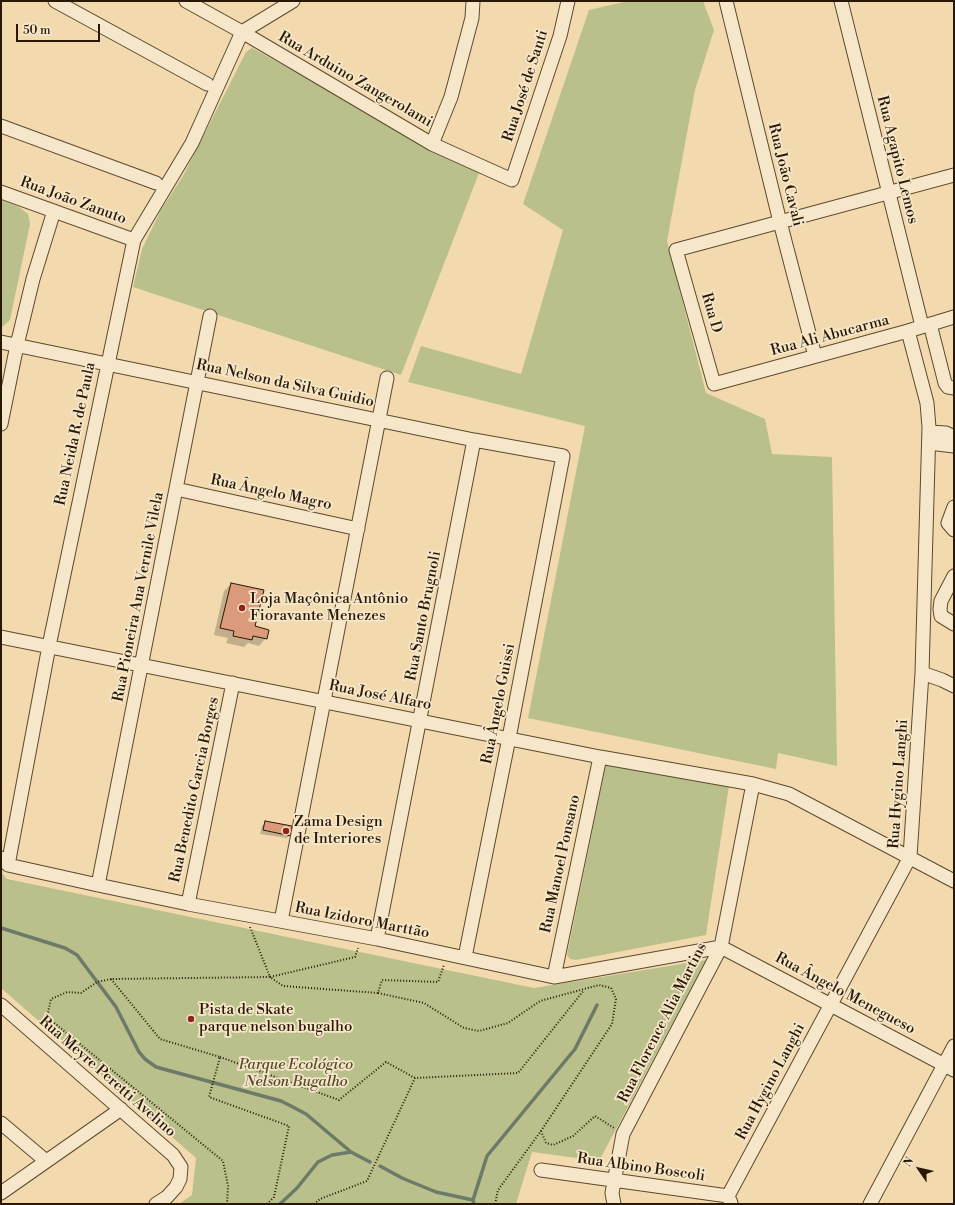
<!DOCTYPE html>
<html>
<head>
<meta charset="utf-8">
<style>
  body { margin:0 }
  #map { position:relative; width:955px; height:1205px; overflow:hidden; background:#f3daae; font-family:"Libre Bodoni",serif }
  canvas { display:block }
  .frame { position:absolute; inset:0; border:2px solid #291904; pointer-events:none }
  .north { position:absolute; left:899px; top:1149px; width:40px; height:40px; -webkit-text-stroke:3px #f7e7ca; paint-order:stroke; rotate:304deg; font-size:11px; font-weight:700; line-height:16px; text-align:center; color:#291904 }
  .north::after { content:''; display:block; margin:auto; width:14px; height:18px; background:#291904; clip-path:polygon(50% 0,100% 100%,50% 72%,0 100%) }
  .scale { position:absolute; left:16px; top:24px; width:84px; height:18px; box-sizing:border-box; border:2px solid #291904; border-top:0; padding-left:5px; font-size:12px; line-height:14px; white-space:nowrap; color:#291904; -webkit-text-stroke:3px #f7e7ca; paint-order:stroke }
</style>
</head>
<body>
<div id="map">
<canvas width="955" height="1205"></canvas>
<div class="frame"></div>
<div class="north">N</div>
<div class="scale">50 m</div>
</div>
<script>
const context = document.querySelector('canvas').getContext('2d');
context.lineJoin = 'round';
function paint(path, color) { context.fillStyle = color; context.fill(path, 'evenodd'); }
const poly = rows => new Path2D(rows.map(r => 'M' + r).join(''));
function trace(path, color, width, dash) { context.strokeStyle = color; context.lineWidth = width; context.lineCap = dash ? 'butt' : 'round'; context.setLineDash(dash || []); context.stroke(path); }
function label(font, color, halo, rows, align = 'center') {
  context.font = font + ' "Libre Bodoni",serif'; context.lineWidth = 3.5; context.setLineDash([]); context.textBaseline = 'middle'; context.strokeStyle = halo; context.fillStyle = color; for (const [text, x, y, turn = 0] of rows) {
    context.save(); context.translate(x, y); context.rotate((+turn || 0) * Math.PI / 180); context.textAlign = isNaN(turn) ? turn : align; if (halo) context.strokeText(text, 0, 0); context.fillText(text, 0, 0); context.restore();
  }
}
paint(poly([
  [628,1,703,1,714,30,695,90,667,241,706,393,765,419,772,454,832,457,837,766,778,753,776,769,528,718,585,426,408,382,421,346,521,374,563,230,523,204,589,10],
  [252,48,479,173,401,375,133,287,142,249,161,210,183,176,246,52],
  [1,200,19,207,28,214,30,224,10,320,1,328],
  [606,764,729,786,706,935,576,960,570,959,567,955],
  [1,872,7,879,534,988,706,960,599,1161,532,1152,516,1204,179,1204,192,1195,196,1158,1,988]
]), '#b9c08b');
paint(poly([
  [231,584,254,627,266,638,259,646,248,643,244,647,226,643,228,638,214,635,224,591],
  [265,822,290,835,287,838,260,834,262,826]
]), '#0003');
trace(poly([
  [1,928,65,948,77,955,116,1007,139,1052,145,1059,156,1067,281,1101,289,1105,306,1114,351,1152,370,1162],
  [380,1166,402,1178,436,1192,473,1200],
  [280,1204,297,1188,318,1162,332,1155,351,1152],
  [474,1204,473,1200,487,1156,575,1049,597,1005]
]), '#6d7a68', 3.5);
const building = poly([
  [231,583,264,590,255,626,269,630,267,639,253,636,252,640,233,636,234,631,220,628,231,583],
  [265,821,292,826,291,836,263,830,265,821]
]);
paint(building, '#db9a7b');
trace(building, '#291904', 1);
const minor = poly([
  [55,1,207,84],
  [186,1,242,32,432,144,512,180,560,36,568,1],
  [726,1,780,222,815,356],
  [841,1,922,326],
  [242,32,293,1],
  [1,126,156,183],
  [432,144,451,97,472,18,473,1],
  [954,175,676,250,714,384,908,331,954,317],
  [1,192,134,240],
  [930,324,945,383,948,387,954,388],
  [1,342,474,440,563,456,509,738,465,957],
  [1,424,17,345,33,279,54,211],
  [929,432,946,433,954,437],
  [929,443,954,446],
  [176,489,358,529],
  [954,507,948,523,954,530],
  [954,576,941,601,940,609,941,616,954,624],
  [1,637,600,757,753,784,789,794,954,881],
  [922,673,942,680,954,686],
  [1,858,8,865,98,885,188,904,377,939,554,977,721,947,954,1070],
  [8,865,49,646,134,240,192,143,242,32],
  [98,885,210,316],
  [188,904,233,683],
  [281,921,387,378],
  [377,939,474,440],
  [554,977,600,757],
  [1,1005,173,1155,181,1167,180,1179,176,1187,167,1197,156,1204],
  [1,1123,46,1161],
  [541,1170,728,1196,731,1203],
  [1,1193,121,1109],
  [728,1196,910,857,922,673,929,427,927,403,908,331],
  [614,1204,612,1193,623,1134,721,947,753,784],
  [870,1204,954,1046]
]);
trace(minor, '#5c492e', 15);
trace(poly([
  [250,927,270,977,355,957,358,948],
  [111,979,97,982,81,993,67,992,51,999,47,1017,223,1161,228,1186,227,1204],
  [378,993,424,1003,464,1028,479,1031,508,1023,540,1001,599,985,611,988,616,999,612,1024,541,1131,498,1190,495,1204],
  [220,1057,339,1100,386,1062,415,1078],
  [541,1131,546,1143,553,1145,573,1136,595,1116,614,1128],
  [267,1204,274,1197,289,1126,209,1097,220,1057,160,1039,111,979,270,977,283,986,378,993,382,980,438,982,444,965],
  [314,1204,320,1199,367,1181,415,1078,518,1073,584,990]
]), '#291904', 2, [1, 2]);
trace(minor, '#f7e7ca', 13);
for (const [x, y, r, color] of [
  [242,608,4,"#8f2418"],
  [286,831,4,"#8f2418"],
  [191,1019,4,"#8f2418"]
]) { const dot = new Path2D(); dot.arc(x, y, r, 0, 2 * Math.PI); context.fillStyle = color; context.fill(dot); trace(dot, '#f7e7ca', 1.5); }
label('15px', '#291904', '#f7e7ca', [
  ["Rua Arduino Zangerolami",355,80,30],
  ["Rua José de Santi",526,86,-72],
  ["Rua Agapito Lemos",897,160,76],
  ["Rua João Cavali",785,175,76],
  ["Rua João Zanuto",73,201,20],
  ["Rua D",711,313,74],
  ["Rua Ali Abucarma",830,336,-15],
  ["Rua Nelson da Silva Guidio",285,384,12],
  ["Rua Neida R. de Paula",76,434,-78],
  ["Rua Ângelo Magro",271,493,12],
  ["Rua Pioneira Ana Vernile Vilela",139,597,-79],
  ["Rua Santo Brugnoli",424,616,-79],
  ["Rua José Alfaro",380,696,11],
  ["Rua Ângelo Guissi",499,704,-79],
  ["Rua Hygino Langhi",899,784,-86],
  ["Rua Benedito Garcia Borges",195,790,-78],
  ["Rua Manoel Ponsano",561,864,-78],
  ["Rua Izidoro Marttão",362,921,11],
  ["Rua Ângelo Menegueso",845,994,28],
  ["Rua Florence Alia Martins",663,1023,-63],
  ["Rua Meyre Peretti Avelino",107,1077,41],
  ["Rua Hygino Langhi",771,1082,-62],
  ["Rua Albino Boscoli",641,1168,8]
]);
label('15px', '#291904', '#f7e7ca', [
  ["Loja Maçônica Antônio",250,599],
  ["Fioravante Menezes",250,616],
  ["Zama Design",294,822],
  ["de Interiores",294,839],
  ["Pista de Skate",199,1010],
  ["parque nelson bugalho",199,1027]
], 'left');
label('italic 15px', '#544b2c', '#f7e7ca', [
  ["Parque Ecológico",296,1065],
  ["Nelson Bugalho",296,1082]
]);
</script>
</body>
</html>
